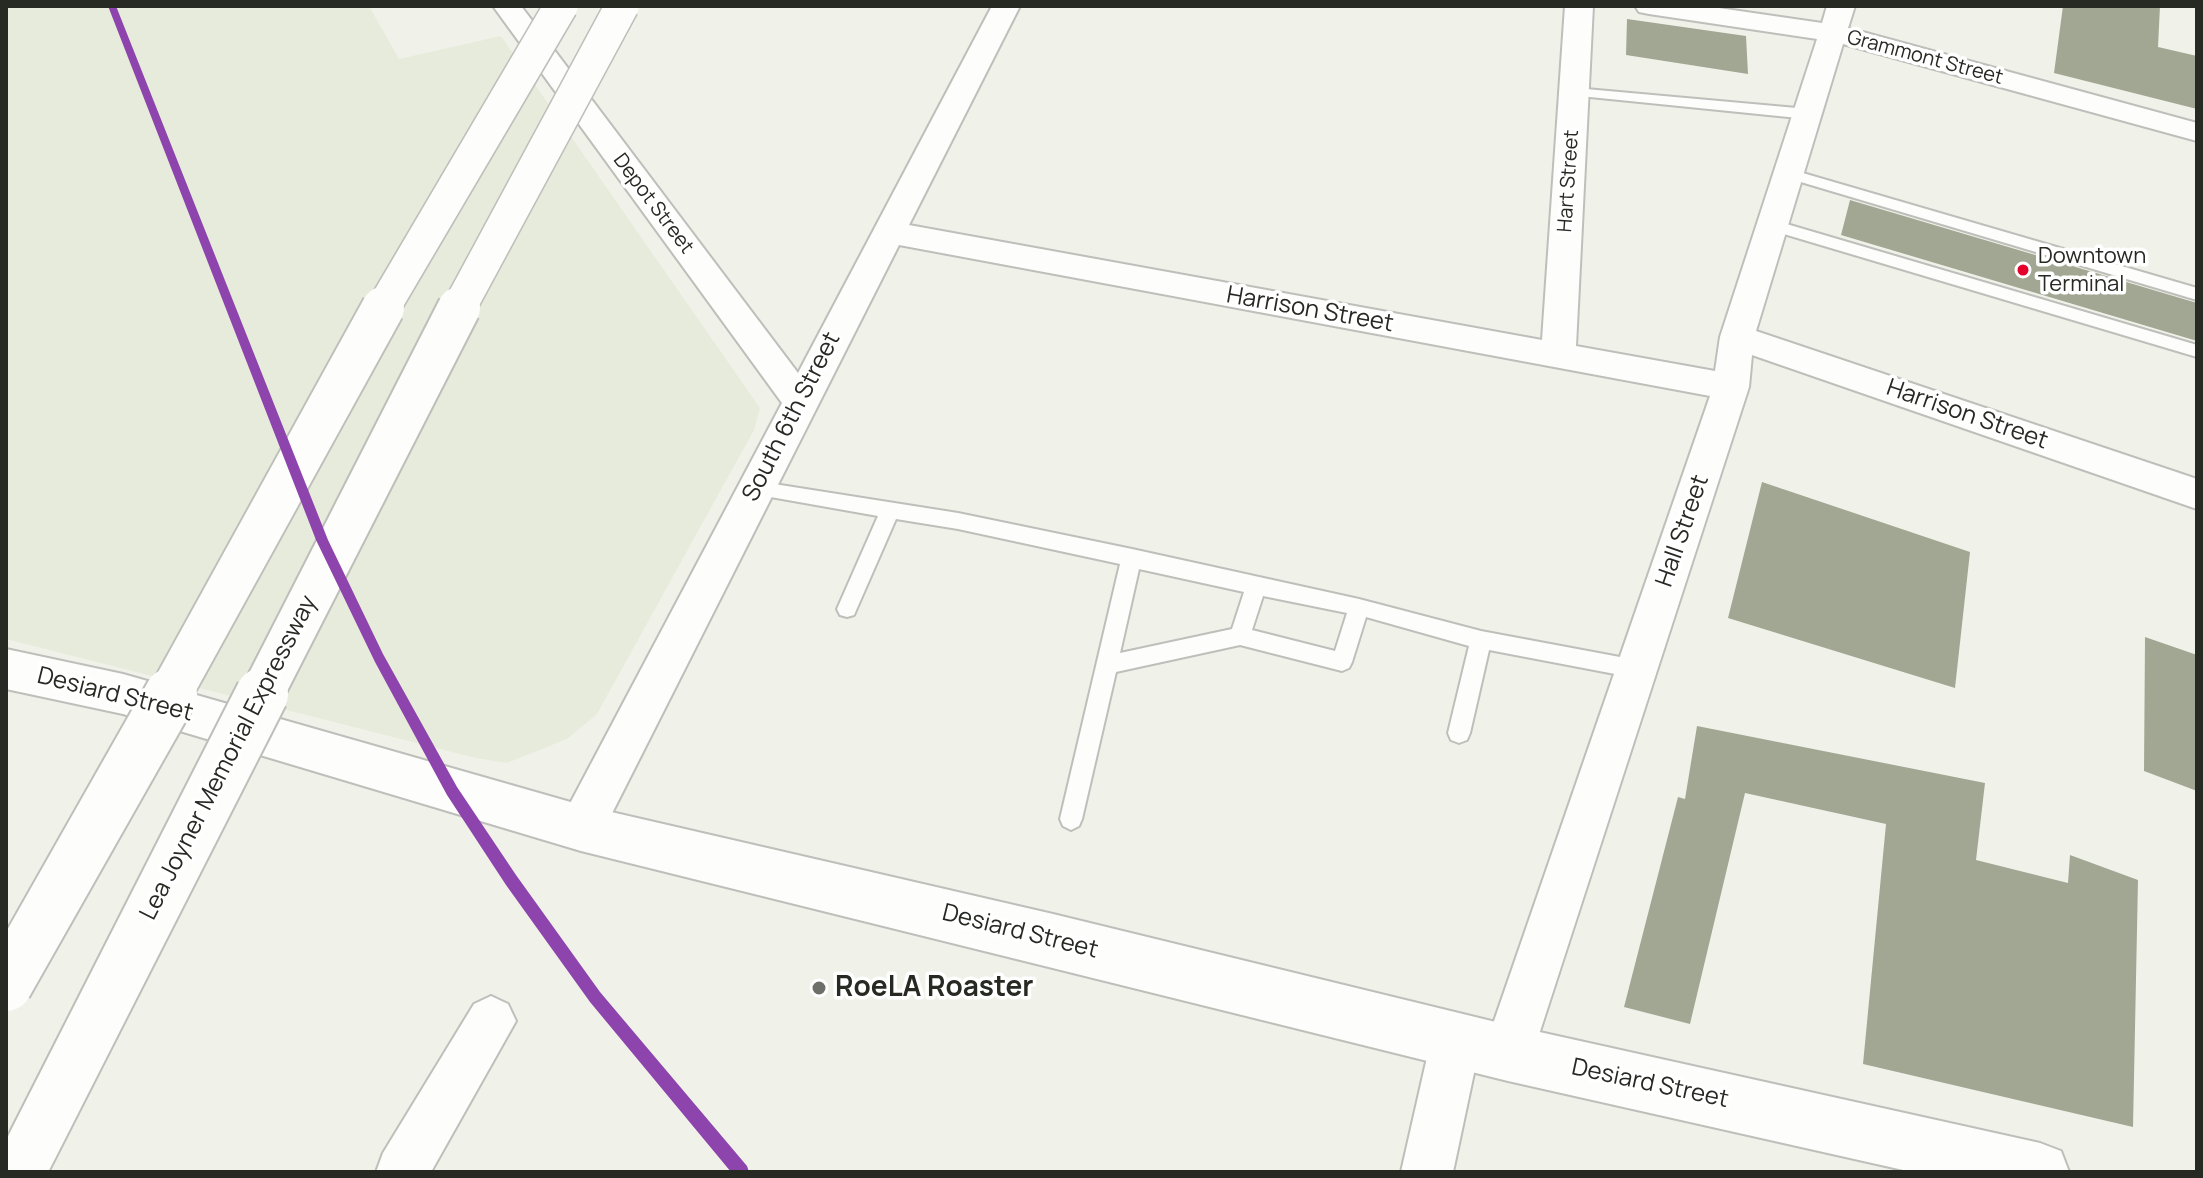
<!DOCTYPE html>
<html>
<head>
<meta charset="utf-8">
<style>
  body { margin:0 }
  #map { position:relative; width:2203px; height:1178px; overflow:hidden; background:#f0f2ea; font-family:Manrope,sans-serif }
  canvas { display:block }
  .frame { position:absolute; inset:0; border:8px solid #272923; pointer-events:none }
</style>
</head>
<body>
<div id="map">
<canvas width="2203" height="1178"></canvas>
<div class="frame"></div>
</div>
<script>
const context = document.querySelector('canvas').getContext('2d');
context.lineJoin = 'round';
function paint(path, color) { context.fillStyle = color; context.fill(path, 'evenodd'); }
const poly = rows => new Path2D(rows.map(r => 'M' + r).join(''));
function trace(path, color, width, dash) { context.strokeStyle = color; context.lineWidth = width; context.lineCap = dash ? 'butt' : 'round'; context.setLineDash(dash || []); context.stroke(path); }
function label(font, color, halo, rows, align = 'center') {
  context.font = font + ' Manrope,sans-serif'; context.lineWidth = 7; context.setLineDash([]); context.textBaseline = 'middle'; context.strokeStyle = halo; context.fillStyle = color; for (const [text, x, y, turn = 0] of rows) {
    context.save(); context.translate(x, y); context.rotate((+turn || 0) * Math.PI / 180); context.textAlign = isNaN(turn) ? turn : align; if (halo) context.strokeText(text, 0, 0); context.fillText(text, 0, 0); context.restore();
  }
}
paint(poly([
  [6,6,369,6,399,59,501,36,760,408,754,430,597,714,567,739,507,763,476,758,6,639]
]), '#e6ebdb');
paint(poly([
  [2063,6,2160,6,2158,47,2197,56,2197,109,2054,73],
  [1627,19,1746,36,1748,74,1626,55],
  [1850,200,2197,303,2197,341,1841,235],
  [1762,482,1970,552,1955,688,1728,618],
  [2145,637,2197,655,2197,791,2144,771],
  [1697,726,1985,783,1976,860,2068,883,2070,855,2138,880,2133,1127,1863,1064,1886,824,1745,793,1690,1024,1624,1007,1678,797,1685,799]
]), '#a2a793');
const lane = poly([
  [1575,88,1808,109,1815,114,1808,119,1570,95,1568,92,1575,88],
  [1789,169,2197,288,2197,300,1784,177,1784,171,1789,169],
  [1773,220,2197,345,2197,357,1767,229,1765,225,1773,220],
  [755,481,958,513,1132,549,1359,599,1481,631,1636,660,1643,663,1646,669,1643,675,1636,678,1489,650,1470,733,1467,740,1459,743,1451,740,1448,733,1469,646,1366,617,1352,662,1349,668,1342,671,1240,645,1116,672,1082,819,1079,826,1071,830,1063,826,1060,819,1120,564,958,529,896,519,854,615,847,617,840,615,837,609,878,516,748,493,746,488,748,483,755,481],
  [1139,569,1244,592,1232,629,1120,653,1139,569],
  [1263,596,1347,613,1335,651,1252,630,1263,596]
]);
const street = poly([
  [493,6,521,6,798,373,992,6,1020,6,909,225,1542,340,1565,6,1593,6,1576,346,1715,371,1720,337,1817,39,1649,14,1639,12,1635,6,1705,6,1822,23,1827,6,1855,6,1848,28,2197,123,2197,141,1843,44,1756,331,2197,479,2197,509,1752,355,1749,387,1533,1053,1526,1071,1508,1078,1490,1071,1483,1053,1710,396,899,245,597,843,581,849,565,843,558,828,565,813,782,403,493,6],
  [491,996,508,1004,516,1021,431,1172,376,1172,383,1153,474,1004,491,996],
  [1456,1015,1474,1022,1481,1040,1453,1172,1401,1172,1431,1040,1438,1022,1456,1015]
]);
const secondary = poly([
  [6,649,123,674,581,805,1053,914,1508,1025,2040,1143,2061,1151,2069,1172,1912,1172,1508,1081,581,851,123,714,6,689,6,649]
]);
trace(lane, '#bebfba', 4);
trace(street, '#bebfba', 4);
trace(secondary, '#bebfba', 4);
paint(lane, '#fdfdfc');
paint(street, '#fdfdfc');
paint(secondary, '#fdfdfc');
const primaryBridgeFar2 = poly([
  [382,310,561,6],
  [458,310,622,6]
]);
const primaryBridgeFar1 = poly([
  [169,696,383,308],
  [261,696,459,308]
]);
const primaryBridge = poly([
  [6,985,171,694],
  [19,1172,262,694]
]);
trace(primaryBridgeFar2, '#bebfba', 36, []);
trace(primaryBridgeFar1, '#bebfba', 46, []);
trace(primaryBridge, '#bebfba', 56, []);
trace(primaryBridgeFar2, '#fdfdfc', 33);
trace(primaryBridgeFar1, '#fdfdfc', 42);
trace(primaryBridge, '#fdfdfc', 52);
paint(poly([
  [108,6,116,6,328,540,383,654,457,787,516,875,600,992,747,1166,749,1172,731,1172,590,1002,506,885,447,795,375,662,316,540,108,6]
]), '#8e44ad');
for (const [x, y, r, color] of [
  [2023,270,7,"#e4002b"],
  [819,988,8,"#6d6f69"]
]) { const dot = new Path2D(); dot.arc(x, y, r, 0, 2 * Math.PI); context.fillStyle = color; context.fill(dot); trace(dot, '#fff', 3); }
label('20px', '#272923', '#fff', [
  ["Grammont Street",1925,58,15],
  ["Hart Street",1569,181,-86],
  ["Depot Street",653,204,53]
]);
label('22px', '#272923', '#fff', [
  ["Downtown",2038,257],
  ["Terminal",2038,285]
], 'left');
label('24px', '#272923', '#fff', [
  ["Harrison Street",1310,310,10],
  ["Harrison Street",1967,415,19],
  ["South 6th Street",792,417,-63],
  ["Hall Street",1683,531,-71],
  ["Desiard Street",115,695,14],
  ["Lea Joyner Memorial Expressway",229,758,-63],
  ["Desiard Street",1020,932,14],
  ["Desiard Street",1650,1084,12]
]);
label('bold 28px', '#272923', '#fff', [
  ["RoeLA Roaster",835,988]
], 'left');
</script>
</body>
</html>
